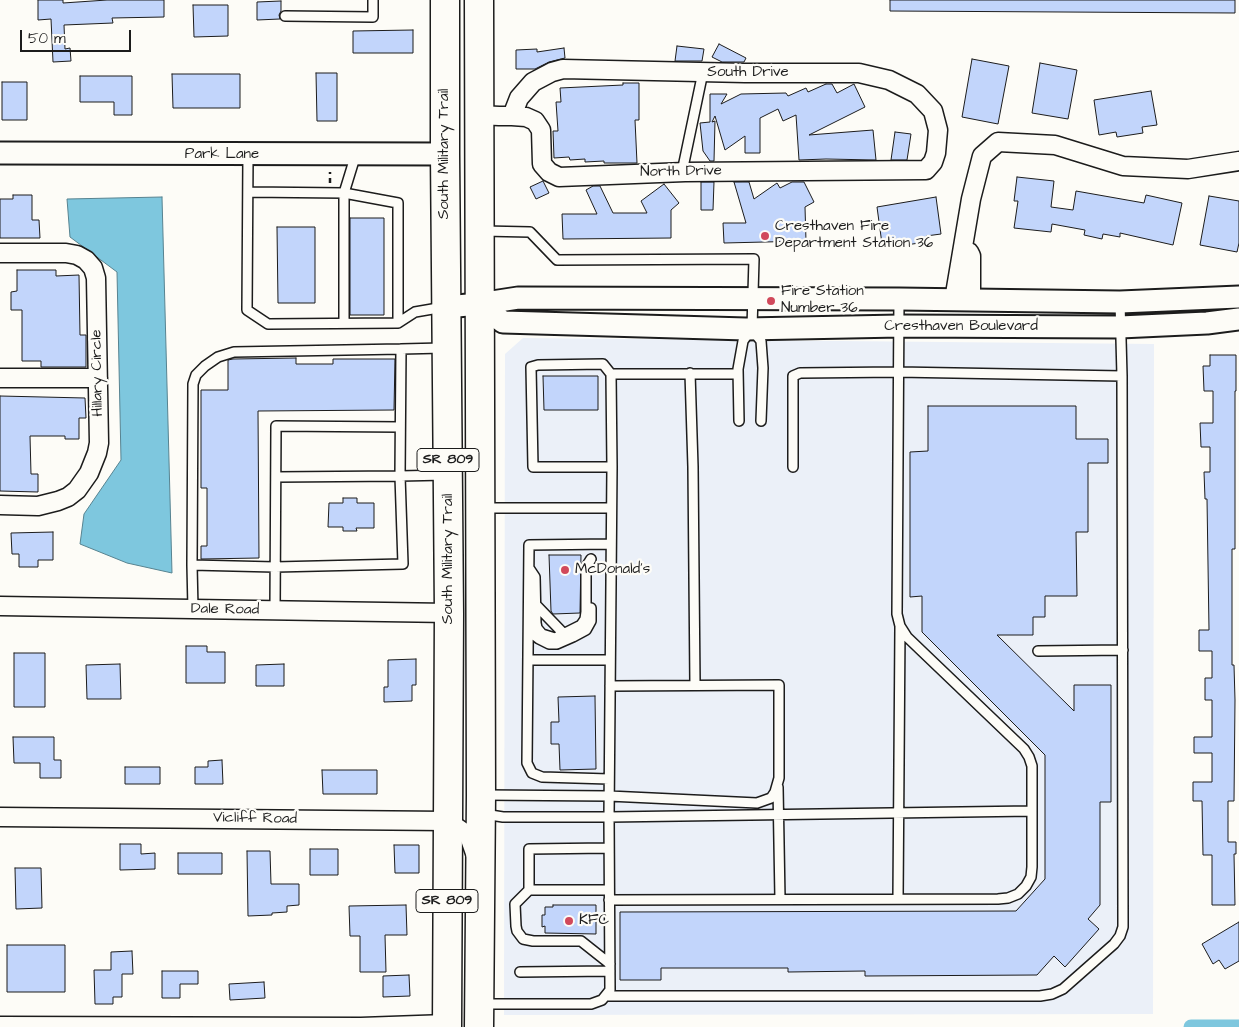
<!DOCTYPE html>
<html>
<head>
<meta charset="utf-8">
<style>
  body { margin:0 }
  #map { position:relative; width:1239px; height:1027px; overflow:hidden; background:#fdfcf7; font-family:"Architects Daughter",sans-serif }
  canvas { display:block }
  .scale { position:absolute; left:20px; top:30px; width:111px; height:22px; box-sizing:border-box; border:2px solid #1c1c1c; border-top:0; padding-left:6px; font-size:15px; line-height:18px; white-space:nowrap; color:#1c1c1c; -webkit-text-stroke:4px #fdfcf7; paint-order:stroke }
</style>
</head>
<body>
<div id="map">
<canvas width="1239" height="1027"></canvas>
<div class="scale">50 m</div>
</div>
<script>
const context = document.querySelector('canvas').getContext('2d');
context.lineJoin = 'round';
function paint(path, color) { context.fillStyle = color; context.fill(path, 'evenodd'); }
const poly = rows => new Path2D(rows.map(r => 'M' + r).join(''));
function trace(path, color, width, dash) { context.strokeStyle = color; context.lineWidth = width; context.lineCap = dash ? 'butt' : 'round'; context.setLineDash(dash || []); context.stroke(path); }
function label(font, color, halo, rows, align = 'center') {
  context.font = font + ' "Architects Daughter",sans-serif'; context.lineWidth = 4.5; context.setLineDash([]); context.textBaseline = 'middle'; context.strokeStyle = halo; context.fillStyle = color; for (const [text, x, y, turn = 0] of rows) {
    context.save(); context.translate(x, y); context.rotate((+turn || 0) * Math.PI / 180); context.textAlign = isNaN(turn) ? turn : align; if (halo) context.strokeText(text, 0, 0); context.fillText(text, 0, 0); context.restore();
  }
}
paint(poly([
  [523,338,1154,344,1153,1014,504,1015,505,354]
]), '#ebf0f8');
const water = poly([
  [162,197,172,573,127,563,80,544,84,514,121,460,117,272,70,237,67,199,162,197]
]);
paint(water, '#7ec7de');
trace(water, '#578390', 1);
trace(poly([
  [1191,1027,1239,1027]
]), '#7ec7de', 15);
const building = poly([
  [38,0,63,0,63,3,107,0,164,0,164,17,112,18,113,23,64,25,65,49,70,48,71,61,53,62,51,19,38,20,38,0],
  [890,0,1235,0,1235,13,890,11,890,0],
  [281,1,281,11,279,15,280,19,257,20,257,2,281,1],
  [193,5,228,5,228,36,194,37,193,5],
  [413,30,413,53,353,53,353,31,413,30],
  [719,44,746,58,744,62,722,62,712,57,719,44],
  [677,46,704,49,702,61,675,61,677,46],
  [564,48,565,58,549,62,535,69,516,69,516,50,537,49,537,52,564,48],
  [972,59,1009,66,998,124,962,117,972,59],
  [1040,63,1077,70,1068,119,1032,113,1040,63],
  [316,73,337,73,337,121,317,121,316,73],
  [172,74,240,74,240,108,173,108,172,74],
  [80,76,132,76,132,115,114,115,114,102,80,102,80,76],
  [2,82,27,82,27,120,2,120,2,82],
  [623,83,639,83,639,120,635,120,637,163,604,163,604,161,585,162,585,159,570,160,569,157,554,158,553,131,558,131,556,102,561,102,560,88,623,85,623,83],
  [826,84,832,84,837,93,854,84,865,107,809,135,873,130,876,160,826,159,799,160,796,115,783,121,778,109,760,118,760,153,745,153,745,136,725,150,715,116,712,122,715,121,714,161,710,161,703,151,700,123,710,122,710,94,727,94,721,104,741,94,786,93,788,96,806,88,808,92,826,84],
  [1151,91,1157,125,1142,127,1143,133,1117,137,1116,132,1099,135,1094,100,1151,91],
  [895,132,911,134,907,160,891,160,895,132],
  [1017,177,1054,181,1051,207,1073,210,1076,191,1144,203,1146,195,1182,203,1173,245,1120,233,1120,237,1103,234,1102,239,1084,235,1085,230,1052,224,1051,232,1014,228,1018,201,1014,201,1017,177],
  [543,181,549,193,536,199,530,187,543,181],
  [701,182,714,182,713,210,701,210,701,182],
  [734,182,749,182,754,199,777,183,780,188,792,182,804,182,814,202,805,207,806,241,724,243,723,223,746,223,734,182],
  [664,184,679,203,671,210,671,238,563,239,562,214,597,214,586,190,593,186,600,186,613,213,647,213,641,201,664,184],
  [13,195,32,195,32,220,39,220,40,238,0,238,0,199,13,199,13,195],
  [1209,196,1239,201,1239,243,1237,252,1200,245,1209,196],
  [936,197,941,234,926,236,926,242,899,246,899,241,882,244,877,207,936,197],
  [350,218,384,218,384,315,350,315,350,218],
  [277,227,315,227,315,303,278,303,277,227],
  [17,270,56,270,56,276,79,275,80,335,86,335,86,367,41,367,41,361,22,361,22,310,11,310,11,292,17,291,17,270],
  [1210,355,1236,355,1236,391,1235,391,1235,549,1232,549,1232,665,1234,665,1235,700,1234,801,1228,801,1228,842,1236,842,1236,854,1234,854,1235,905,1212,905,1212,855,1203,855,1202,801,1193,801,1193,782,1212,782,1212,753,1194,753,1194,737,1212,737,1212,700,1205,700,1205,678,1212,678,1212,651,1199,651,1199,630,1209,630,1207,499,1205,499,1204,472,1210,472,1210,447,1201,447,1200,423,1213,423,1213,391,1204,391,1203,366,1210,366,1210,355],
  [296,358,296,364,333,364,333,359,395,359,394,410,258,411,259,558,201,559,201,546,207,546,207,488,201,488,201,390,228,390,228,360,233,359,296,358],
  [543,376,598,376,598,410,544,410,543,376],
  [0,396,85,398,86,418,79,418,79,439,65,439,65,436,30,436,31,474,38,474,38,492,0,491,0,396],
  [928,406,1076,406,1076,439,1108,439,1108,463,1088,463,1088,532,1076,532,1077,596,1045,596,1045,617,1033,617,1033,635,997,635,1074,711,1074,685,1111,685,1111,802,1100,802,1100,905,1088,919,1099,929,1065,967,1054,956,1037,975,865,976,865,971,788,972,788,968,661,968,661,980,620,980,620,912,1016,911,1045,879,1045,755,922,632,922,596,910,597,910,452,928,451,928,406],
  [343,498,357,498,357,503,374,503,374,528,356,528,357,531,343,531,343,527,328,527,329,503,343,503,343,498],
  [53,532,53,560,38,560,38,567,19,567,19,554,12,554,11,533,53,532],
  [549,555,581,555,580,613,553,614,551,611,549,555],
  [186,646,207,646,207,652,225,652,225,683,186,683,186,646],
  [14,653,45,653,45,707,14,707,14,653],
  [416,659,416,685,412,685,412,701,384,702,384,687,388,687,388,660,416,659],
  [120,664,121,699,87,699,86,665,120,664],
  [284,664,284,686,256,686,256,665,284,664],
  [595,696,596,769,560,770,559,744,551,744,551,722,559,722,558,697,595,696],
  [13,737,54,737,54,760,61,760,61,778,40,778,40,763,14,763,13,737],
  [222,760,223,784,195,784,195,767,208,767,208,761,222,760],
  [125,767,160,767,160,784,125,784,125,767],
  [322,770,377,770,377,794,323,794,322,770],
  [120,844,141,844,141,854,155,853,155,869,120,870,120,844],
  [394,845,419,845,419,873,395,873,394,845],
  [310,849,338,849,338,875,310,875,310,849],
  [247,851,270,851,271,884,299,884,299,905,287,906,287,912,272,913,272,915,248,916,247,851],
  [178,853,222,853,222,874,178,874,178,853],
  [15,868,41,868,42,908,16,909,15,868],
  [406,905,407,935,385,935,386,972,360,972,360,936,350,936,349,906,406,905],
  [553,905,596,905,596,934,545,933,545,926,542,927,542,915,545,915,545,907,553,907,553,905],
  [1239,922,1239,961,1225,969,1219,960,1213,964,1202,944,1239,922],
  [7,945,65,945,65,992,7,992,7,945],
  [132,951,133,974,122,974,122,997,113,997,113,1004,95,1004,94,970,111,970,111,952,132,951],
  [162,971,198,971,198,984,180,984,180,998,162,998,162,971],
  [409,975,410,996,383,997,383,976,409,975],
  [264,982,265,998,230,1000,229,984,264,982]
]);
paint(building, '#c2d5fb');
trace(building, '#1c1c1c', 1);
const service = poly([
  [285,16,373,17,373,0],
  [248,155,247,310,268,324,398,323,415,312,444,307],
  [682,172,703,72],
  [248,192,344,193,398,203,398,323],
  [483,231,530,232,557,260,754,259,752,328,743,341,738,369,739,421],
  [344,323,344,193,356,154],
  [753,331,761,341,763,368,761,421],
  [443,348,401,349,400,476,446,475],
  [690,373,693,467,695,685],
  [611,374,612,467,533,467,531,367,538,365,603,364,611,374,738,374],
  [612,467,609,817,1032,811],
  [793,467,793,376,800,373,898,372,1122,376],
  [483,508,611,508],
  [192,565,193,384,196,375,205,366,218,357,234,352,401,349],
  [529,568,535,577,536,623,537,628,542,634,555,638,581,625,585,619,586,612,586,567,591,559],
  [536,605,564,634],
  [193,609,192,565,275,567,403,564,400,476,276,477],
  [275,610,276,426,400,427],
  [529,631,539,639,549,644,557,644,573,637,586,630,591,621,591,608],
  [1038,651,1123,650],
  [529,660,610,660],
  [609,779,542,777,532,773,527,763,529,545,611,544],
  [778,787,780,899],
  [484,795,609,796,757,803,771,798,775,792,779,778,779,685,610,686],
  [608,848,529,849,529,890,515,904,516,926,517,931,523,939,533,941,581,941,610,964],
  [529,890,609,890],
  [898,899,900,627],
  [609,900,998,899,1008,898,1018,894,1026,886,1031,877,1032,867,1032,766,1029,757,1024,749,907,637,900,626,897,614,899,299],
  [520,972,610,971],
  [607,996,1040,996,1052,994,1063,989,1114,944,1120,936,1123,927,1123,918,1122,376,1120,302],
  [482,1004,591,1004,602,1000,610,990,609,817,503,817,484,814]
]);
const minor = poly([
  [479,115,499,116,512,116,526,117,535,121,541,130,542,164,549,172,559,177,685,172,926,170,933,162,936,153,938,130,933,111,917,94,889,80,859,73,745,73,563,69,552,72,533,82,519,98,512,116],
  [969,252,971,256,971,300],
  [0,253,66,253,77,255,86,260,93,268,96,278,99,443,97,453,89,473,77,490,68,497,58,501,38,506,0,505],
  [954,300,971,199,982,156,998,142,1055,145,1123,166,1188,169,1239,161],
  [0,378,98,378],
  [0,606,449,613],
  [0,817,447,821,469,836,476,856],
  [0,1026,361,1027,447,1024]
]);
const tertiary = poly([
  [0,153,445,154],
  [479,304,503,322,746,329,900,326,1120,327,1207,323,1239,319],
  [446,307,479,304,518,298,899,299,1120,302,1239,297]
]);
const primary = poly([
  [445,0,445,154,449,613,447,1027],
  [479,0,481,795,479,1027]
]);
trace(service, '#1c1c1c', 12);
trace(minor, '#1c1c1c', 21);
trace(tertiary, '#1c1c1c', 25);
trace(primary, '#1c1c1c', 31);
trace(poly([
  [330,183,330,172]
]), '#1c1c1c', 2.5, [5, 4]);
trace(service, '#fdfcf7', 9);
trace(minor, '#fdfcf7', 18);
trace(tertiary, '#fdfcf7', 21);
trace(primary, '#fdfcf7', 28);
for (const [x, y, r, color] of [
  [765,236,5,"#d1495b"],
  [771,301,5,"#d1495b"],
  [565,570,5,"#d1495b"],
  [569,921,5,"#d1495b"]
]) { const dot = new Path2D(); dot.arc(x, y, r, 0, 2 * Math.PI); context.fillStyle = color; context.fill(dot); trace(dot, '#fdfcf7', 2); }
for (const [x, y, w] of [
  [448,460,62],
  [447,901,62]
]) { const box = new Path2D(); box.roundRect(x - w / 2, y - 11.5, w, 23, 4); context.fillStyle = '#fdfcf7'; context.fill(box); trace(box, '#1c1c1c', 1); }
label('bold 14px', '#1c1c1c', null, [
  ["SR 809",448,460],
  ["SR 809",447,901]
]);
label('15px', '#1c1c1c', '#fdfcf7', [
  ["South Drive",748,73],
  ["South Military Trail",445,154,-90],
  ["Park Lane",222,155],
  ["North Drive",681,172,-1],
  ["Cresthaven Boulevard",961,327],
  ["Hillary Circle",98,373,-91],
  ["South Military Trail",449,559,-90],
  ["Dale Road",225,610,1],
  ["Vicliff Road",255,819,1]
]);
label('15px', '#1c1c1c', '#fdfcf7', [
  ["Cresthaven Fire",775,227],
  ["Department Station 36",775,244],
  ["Fire Station",781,292],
  ["Number 36",781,309],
  ["McDonald's",575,570],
  ["KFC",579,921]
], 'left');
</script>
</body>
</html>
